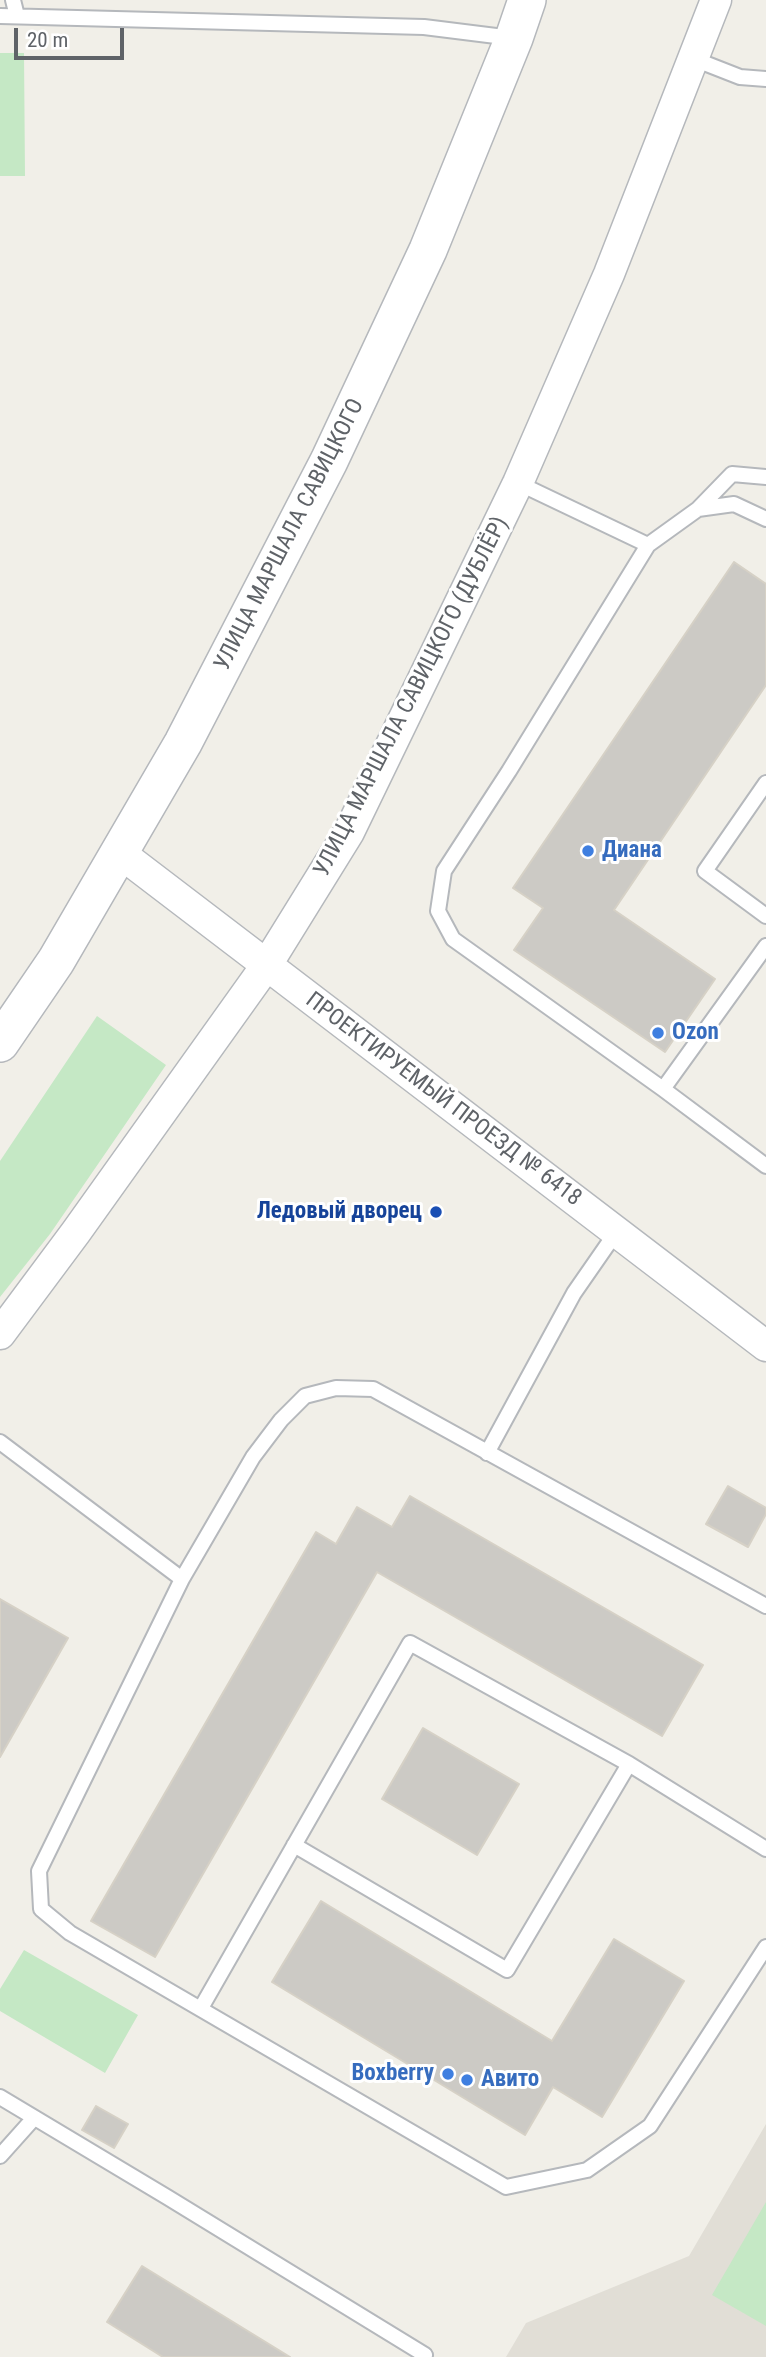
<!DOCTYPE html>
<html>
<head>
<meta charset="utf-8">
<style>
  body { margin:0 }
  #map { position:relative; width:766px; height:2357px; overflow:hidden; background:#f1efe8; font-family:"Roboto Condensed",sans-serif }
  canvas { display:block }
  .scale { position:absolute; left:14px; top:28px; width:110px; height:32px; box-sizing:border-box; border:4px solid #5f6368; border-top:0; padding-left:9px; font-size:21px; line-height:24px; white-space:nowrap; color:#5f6368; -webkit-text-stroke:5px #fff; paint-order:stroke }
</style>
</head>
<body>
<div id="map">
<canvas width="766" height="2357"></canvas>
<div class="scale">20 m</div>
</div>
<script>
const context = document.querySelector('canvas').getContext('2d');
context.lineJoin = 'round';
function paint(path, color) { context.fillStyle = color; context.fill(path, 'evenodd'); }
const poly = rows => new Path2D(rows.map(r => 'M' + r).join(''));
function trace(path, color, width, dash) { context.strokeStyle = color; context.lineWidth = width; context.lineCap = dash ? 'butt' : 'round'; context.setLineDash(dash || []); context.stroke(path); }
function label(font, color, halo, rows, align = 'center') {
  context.font = font + ' "Roboto Condensed",sans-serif'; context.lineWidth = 6; context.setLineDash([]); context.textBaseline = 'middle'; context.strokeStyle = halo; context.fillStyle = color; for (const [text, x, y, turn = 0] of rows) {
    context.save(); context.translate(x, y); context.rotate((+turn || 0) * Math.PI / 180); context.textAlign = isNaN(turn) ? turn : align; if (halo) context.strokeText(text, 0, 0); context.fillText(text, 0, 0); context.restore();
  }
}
paint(poly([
  [766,2124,766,2357,506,2357,526,2323,689,2256]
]), '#e1ded6');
paint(poly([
  [0,53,24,53,25,176,0,176],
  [97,1016,166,1065,50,1234,0,1297,0,1161],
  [24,1950,138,2015,105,2073,0,2011,0,1989],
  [766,2202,766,2326,712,2295]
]), '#c5e8c5');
const building = poly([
  [734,562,766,584,766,685,614,910,715,979,665,1052,514,950,543,908,513,888,734,562],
  [728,1486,766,1508,766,1514,748,1547,706,1524,728,1486],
  [410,1496,703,1665,662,1736,377,1572,155,1957,91,1921,316,1532,336,1544,357,1507,392,1527,410,1496],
  [0,1599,68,1638,0,1757,0,1599],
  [423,1728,519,1784,477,1855,382,1799,423,1728],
  [321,1901,552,2041,614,1939,684,1981,602,2117,553,2087,525,2135,272,1982,321,1901],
  [96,2106,128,2124,114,2148,82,2130,96,2106],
  [142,2266,290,2357,163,2357,107,2322,142,2266]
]);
paint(building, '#cccac5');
trace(building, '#d6d1c6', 2);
const service = poly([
  [13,0,17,16],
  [0,16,424,27,512,38],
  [694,59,740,77,766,79],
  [518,483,648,545],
  [698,509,732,474,766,477],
  [766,519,734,504,698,509,648,545,509,771,444,871,438,911,453,939,663,1089,766,1166],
  [766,783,705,871,766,916],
  [663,1089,766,946],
  [0,1442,182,1579],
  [487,1453,574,1293,617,1231],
  [766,1606,373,1389,336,1388,305,1396,281,1420,253,1457,182,1579,39,1871,41,1909,70,1933,506,2187,587,2170,650,2126,766,1947],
  [294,1845,507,1970,629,1764],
  [201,2008,410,1643,629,1764,766,1849],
  [0,2097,167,2197,425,2355,424,2357],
  [0,2156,34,2118]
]);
const minor = poly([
  [120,853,766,1346],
  [0,1334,76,1232,266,966,349,832,518,483,609,274,716,0]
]);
const tertiary = poly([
  [0,1043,56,961,183,743,329,461,428,250,514,38,527,0]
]);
trace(service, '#b5b8bc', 18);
trace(minor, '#b5b8bc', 33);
trace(tertiary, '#b5b8bc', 40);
trace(service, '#fff', 14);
trace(minor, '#fff', 30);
trace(tertiary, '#fff', 37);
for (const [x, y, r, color] of [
  [588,851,7,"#3f7fe0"],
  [658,1033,7,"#3f7fe0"],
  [436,1212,7,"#1a4fb4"],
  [448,2074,7,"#3f7fe0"],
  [467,2080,7,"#3f7fe0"]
]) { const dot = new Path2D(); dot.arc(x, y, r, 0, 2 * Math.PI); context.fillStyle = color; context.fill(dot); trace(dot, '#fff', 2.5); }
label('23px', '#5f6368', '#fff', [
  ["УЛИЦА МАРШАЛА САВИЦКОГО",290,535,-63],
  ["УЛИЦА МАРШАЛА САВИЦКОГО (ДУБЛЁР)",412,697,-63],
  ["ПРОЕКТИРУЕМЫЙ ПРОЕЗД № 6418",443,1100,37]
]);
label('bold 23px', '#366cbe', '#fff', [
  ["Диана",602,851],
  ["Ozon",672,1033],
  ["Boxberry",434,2074,"right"],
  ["Авито",481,2080]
], 'left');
label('bold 23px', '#164399', '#fff', [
  ["Ледовый дворец",422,1212]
], 'right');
</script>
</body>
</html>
